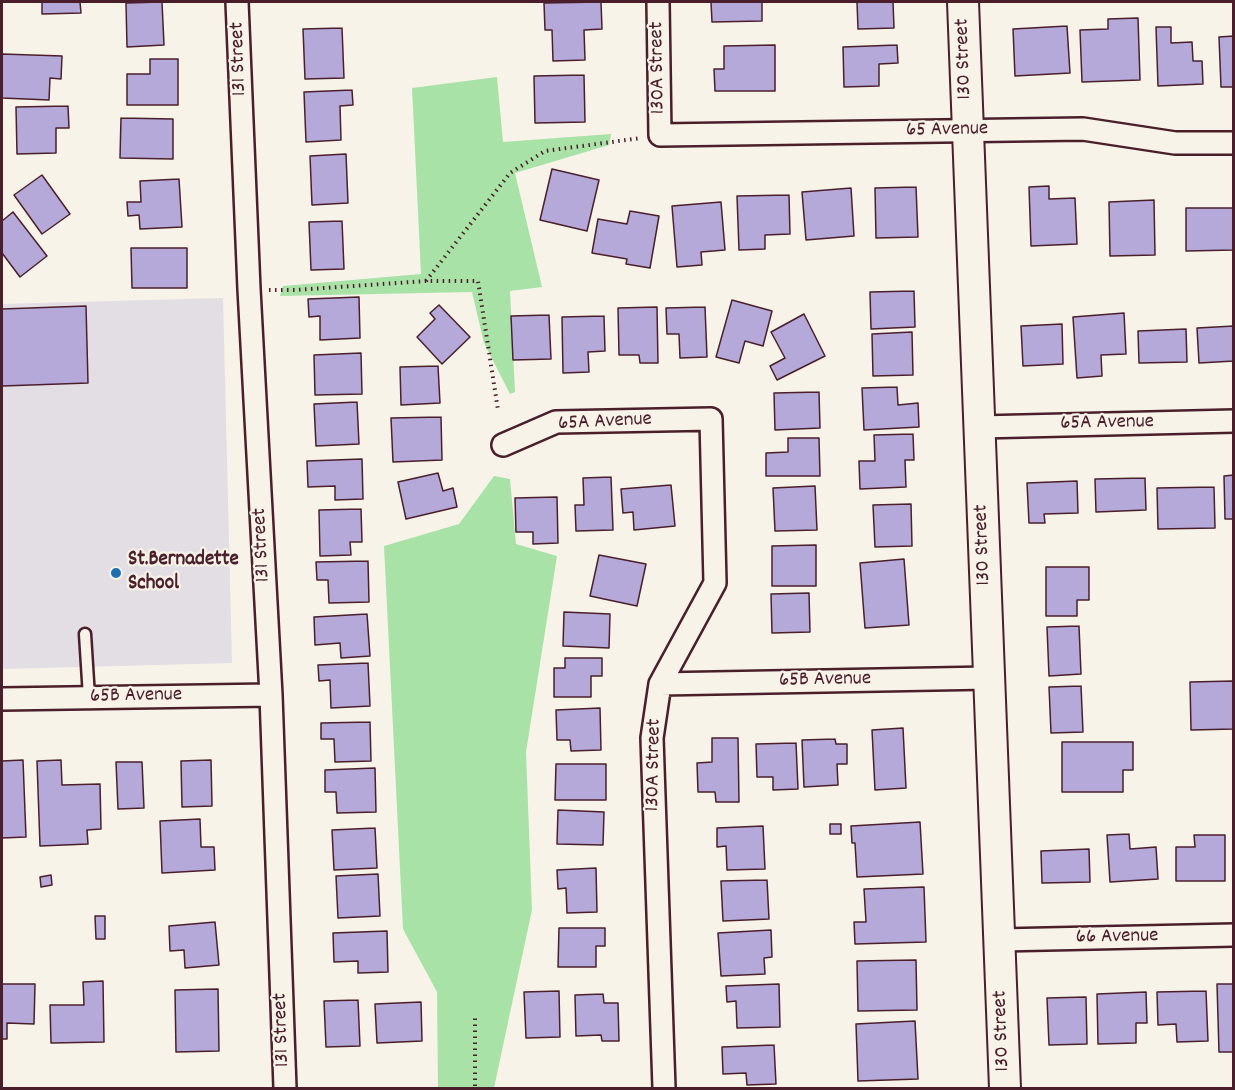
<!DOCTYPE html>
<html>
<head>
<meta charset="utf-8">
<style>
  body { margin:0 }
  #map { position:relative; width:1235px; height:1090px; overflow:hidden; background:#f7f3e8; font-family:Dekko,sans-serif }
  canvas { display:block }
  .frame { position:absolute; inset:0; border:3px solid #4a1f2b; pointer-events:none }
</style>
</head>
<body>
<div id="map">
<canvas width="1235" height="1090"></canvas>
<div class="frame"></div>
</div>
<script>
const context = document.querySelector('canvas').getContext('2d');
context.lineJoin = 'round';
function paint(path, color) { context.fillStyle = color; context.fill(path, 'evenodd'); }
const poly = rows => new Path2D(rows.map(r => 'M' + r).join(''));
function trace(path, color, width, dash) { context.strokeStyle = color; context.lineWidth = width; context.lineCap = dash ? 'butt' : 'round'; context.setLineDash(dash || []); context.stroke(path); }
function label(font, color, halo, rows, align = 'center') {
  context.font = font + ' Dekko,sans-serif'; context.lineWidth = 4.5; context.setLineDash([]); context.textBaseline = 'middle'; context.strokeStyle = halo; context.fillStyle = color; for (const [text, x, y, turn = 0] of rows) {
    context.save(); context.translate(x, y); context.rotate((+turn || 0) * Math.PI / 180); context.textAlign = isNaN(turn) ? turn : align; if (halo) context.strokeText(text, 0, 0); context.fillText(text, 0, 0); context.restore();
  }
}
paint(poly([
  [223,298,232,663,2,669,2,304]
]), '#e3dde4');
paint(poly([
  [497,77,503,142,611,134,609,145,515,173,542,287,510,291,515,392,510,394,484,343,472,292,280,296,283,286,421,274,412,88],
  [494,476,510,479,516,544,557,556,526,752,532,910,494,1088,438,1088,437,992,403,929,384,546,459,524]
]), '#a9e2a7');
const building = poly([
  [42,2,80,2,81,13,42,14,42,2],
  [162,2,164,45,127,47,126,3,162,2],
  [601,2,602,29,584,30,585,60,553,61,552,30,545,30,544,3,601,2],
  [711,2,762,2,762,21,712,22,711,2],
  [857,2,893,2,894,28,858,29,857,2],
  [1138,18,1140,80,1082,82,1080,30,1108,29,1108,19,1138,18],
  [1067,26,1070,73,1015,76,1013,29,1067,26],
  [1156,27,1171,27,1171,43,1192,42,1193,61,1202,61,1203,84,1158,86,1156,27],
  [342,28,344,78,305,79,303,29,342,28],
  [1234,36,1234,87,1221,87,1219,37,1234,36],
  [775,45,775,91,715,91,714,69,724,69,724,46,775,45],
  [897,45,898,63,879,64,879,86,844,87,843,47,897,45],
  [2,54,62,56,61,79,50,78,49,100,2,98,2,54],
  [150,59,178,59,178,105,127,105,127,74,150,74,150,59],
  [584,75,585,122,535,123,534,76,584,75],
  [352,90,353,105,340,106,341,140,306,142,304,92,352,90],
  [68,106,69,128,56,128,56,153,17,154,16,107,68,106],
  [121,118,173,119,173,159,120,158,121,118],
  [346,154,348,203,312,205,310,156,346,154],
  [552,169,599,180,587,231,540,220,552,169],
  [42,175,70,214,42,234,14,195,42,175],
  [179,179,182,227,140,229,139,215,128,216,127,202,141,202,140,181,179,179],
  [1049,186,1049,199,1075,198,1077,244,1031,246,1029,187,1049,186],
  [916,187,918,237,876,238,875,188,916,187],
  [851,188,854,236,806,240,802,192,851,188],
  [789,195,790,234,765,235,765,249,739,250,737,196,789,195],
  [1154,200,1155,255,1110,256,1109,202,1154,200],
  [721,202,725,250,701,252,702,265,677,267,672,206,721,202],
  [1186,208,1234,208,1234,250,1186,251,1186,208],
  [630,211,659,216,650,268,626,264,627,259,592,253,598,219,627,224,630,211],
  [13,212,47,256,20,277,2,253,2,221,13,212],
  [342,221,344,269,311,270,309,222,342,221],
  [131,248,187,248,187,288,132,288,131,248],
  [914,291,915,327,871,329,870,292,914,291],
  [359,297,360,338,320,340,320,316,309,317,308,299,359,297],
  [732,300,772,311,763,346,745,341,739,363,716,357,732,300],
  [439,305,470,337,442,364,417,337,435,319,430,313,439,305],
  [86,306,88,383,2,386,2,309,86,306],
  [657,307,658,363,640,363,639,355,619,355,618,308,657,307],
  [705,307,707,357,680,358,679,334,667,334,666,308,705,307],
  [1124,313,1126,354,1101,355,1102,376,1077,378,1073,317,1124,313],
  [804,314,825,356,777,380,770,366,785,358,771,332,804,314],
  [549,315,551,359,513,360,511,316,549,315],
  [604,316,605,351,588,352,589,372,563,373,562,317,604,316],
  [1062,324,1063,364,1023,366,1021,326,1062,324],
  [1234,326,1234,361,1199,363,1197,328,1234,326],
  [1186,329,1187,362,1139,363,1138,331,1186,329],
  [912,332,913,375,873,376,872,334,912,332],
  [361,353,362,394,315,395,314,355,361,353],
  [438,366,440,403,401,405,400,367,438,366],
  [897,387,898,405,918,403,919,427,864,430,862,388,897,387],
  [819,392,820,428,775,430,774,393,819,392],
  [357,402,359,444,316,446,314,404,357,402],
  [441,417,442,460,393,462,391,418,441,417],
  [913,434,914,460,905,460,906,487,860,489,859,461,875,461,874,435,913,434],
  [788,438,819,438,820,476,766,476,766,453,788,452,788,438],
  [362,459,363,499,335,500,335,486,308,487,307,461,362,459],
  [438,473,443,491,453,488,457,507,406,519,398,482,438,473],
  [1234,475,1234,519,1225,519,1224,476,1234,475],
  [611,477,613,530,576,531,575,505,584,505,583,478,611,477],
  [1145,478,1146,510,1096,512,1095,479,1145,478],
  [1077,481,1078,513,1044,514,1045,523,1029,523,1027,483,1077,481],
  [671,485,675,526,634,530,633,512,623,513,621,489,671,485],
  [815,486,817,530,775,531,773,488,815,486],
  [1214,487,1215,528,1158,529,1157,488,1214,487],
  [557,497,558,543,533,544,533,532,516,532,515,498,557,497],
  [911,504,912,546,875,547,873,505,911,504],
  [361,509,362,542,350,542,351,555,320,556,319,510,361,509],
  [816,545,816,586,772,586,772,546,816,545],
  [599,555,646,564,637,606,590,596,599,555],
  [904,559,909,625,865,628,860,563,904,559],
  [368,561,369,602,329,603,328,580,317,580,316,562,368,561],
  [1046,567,1089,567,1089,600,1077,600,1077,616,1046,616,1046,567],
  [809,593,810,632,772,633,771,594,809,593],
  [564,612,610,614,609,648,563,646,564,612],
  [367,614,370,656,341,658,340,643,315,645,314,617,367,614],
  [1079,626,1081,674,1049,676,1047,627,1079,626],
  [565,658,602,658,602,676,591,676,591,697,554,697,554,668,565,668,565,658],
  [368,663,370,706,331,708,330,680,319,681,318,665,368,663],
  [1233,681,1234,729,1191,730,1190,682,1233,681],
  [1081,686,1083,732,1051,733,1049,687,1081,686],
  [600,708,601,750,571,751,570,740,557,740,556,710,600,708],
  [370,722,371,761,335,762,334,739,321,739,321,723,370,722],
  [903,728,906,788,875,790,872,730,903,728],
  [712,738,738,738,739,802,716,802,715,792,698,792,697,763,712,762,712,738],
  [835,739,836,744,847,744,847,764,837,764,838,785,804,787,802,740,835,739],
  [1062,742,1133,742,1133,770,1123,770,1123,792,1062,792,1062,742],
  [796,743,798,789,773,790,773,777,757,777,756,744,796,743],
  [23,760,26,837,2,838,2,761,23,760],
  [61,760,62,785,100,784,101,829,87,830,88,844,40,846,37,761,61,760],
  [211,760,212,806,182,807,181,761,211,760],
  [116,762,142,762,144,808,118,809,116,762],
  [556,764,606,764,606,800,555,800,556,764],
  [375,768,376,812,337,813,336,792,325,792,325,770,375,768],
  [558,810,604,812,603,845,557,844,558,810],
  [200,819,201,847,214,847,215,870,162,873,160,821,200,819],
  [920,822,923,874,857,877,855,843,852,843,851,826,920,822],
  [830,824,841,824,841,834,830,834,830,824],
  [763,826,765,869,727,870,726,846,717,847,717,828,763,826],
  [375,828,377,868,334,870,332,830,375,828],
  [1129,834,1130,849,1156,847,1158,879,1110,882,1107,835,1129,834],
  [1194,835,1225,835,1225,881,1176,881,1176,847,1195,847,1194,835],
  [1089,849,1090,882,1042,883,1041,851,1089,849],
  [596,868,597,912,567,913,566,888,558,889,557,870,596,868],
  [378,874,380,916,338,918,336,876,378,874],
  [51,875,52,885,41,887,40,877,51,875],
  [767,880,769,919,723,921,721,881,767,880],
  [924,887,926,942,855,944,854,922,866,922,864,889,924,887],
  [95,916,105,916,105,939,96,939,95,916],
  [215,922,219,965,185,968,184,950,170,951,169,926,215,922],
  [559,928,605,928,605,946,596,946,596,967,558,967,559,928],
  [771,930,772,957,764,958,765,974,721,976,718,933,771,930],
  [387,931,388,972,358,973,358,961,334,962,333,933,387,931],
  [916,960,917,1010,858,1011,857,961,916,960],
  [103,981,104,1042,51,1043,50,1005,84,1005,83,982,103,981],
  [2,984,35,984,34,1024,7,1023,7,1039,2,1039,2,984],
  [779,984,780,1027,737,1028,736,1001,727,1002,726,986,779,984],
  [1217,984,1234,984,1234,1052,1219,1052,1217,984],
  [218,989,219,1051,176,1052,175,990,218,989],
  [559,991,560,1037,526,1038,524,992,559,991],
  [1206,991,1208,1041,1177,1042,1176,1024,1158,1025,1157,992,1206,991],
  [1146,992,1147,1023,1136,1023,1136,1043,1098,1044,1097,994,1146,992],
  [603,994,604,1003,618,1003,619,1041,602,1041,601,1035,576,1036,575,995,603,994],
  [1086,997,1087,1044,1049,1045,1047,998,1086,997],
  [358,1000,360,1046,326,1047,324,1001,358,1000],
  [421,1002,422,1041,377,1043,375,1004,421,1002],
  [915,1021,918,1079,858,1081,856,1024,915,1021],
  [774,1045,776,1084,747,1085,746,1073,723,1074,722,1047,774,1045]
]);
paint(building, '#b5a9da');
trace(building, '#4a1f2b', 1.5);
const lane = poly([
  [85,634,89,697]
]);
const street = poly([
  [237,2,249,289,271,695,285,1088],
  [658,2,660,135,1083,129,1175,143,1234,143],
  [980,427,1234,421],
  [503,445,556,422,711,419,715,583,660,684,652,738,664,1088],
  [660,684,989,678],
  [2,699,271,695],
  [1000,940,1234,935]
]);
const secondary = poly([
  [963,2,1005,1088]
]);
trace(lane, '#4a1f2b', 15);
trace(street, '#4a1f2b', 26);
trace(secondary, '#4a1f2b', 34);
trace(poly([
  [426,281,510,173,545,151,641,138],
  [269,290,295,290,426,281,478,281,498,410],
  [475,1086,475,1017]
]), '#4a1f2b', 4, [1.5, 4.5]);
trace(lane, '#f7f3e8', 10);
trace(street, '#f7f3e8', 21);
trace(secondary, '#f7f3e8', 30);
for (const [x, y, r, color] of [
  [116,573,6,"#1f6fb2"]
]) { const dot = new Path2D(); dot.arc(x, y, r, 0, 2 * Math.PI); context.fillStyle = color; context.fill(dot); trace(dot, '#f7f3e8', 2); }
label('21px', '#4a1f2b', '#f7f3e8', [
  ["131 Street",240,59,-92],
  ["130 Street",965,59,-92],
  ["130A Street",659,68,-91],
  ["65 Avenue",947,131,-1],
  ["65A Avenue",605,423,-3],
  ["65A Avenue",1107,424,-1],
  ["131 Street",263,545,-93],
  ["130 Street",984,545,-92],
  ["65B Avenue",825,681,-1],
  ["65B Avenue",136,697,-1],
  ["130A Street",655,765,-89],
  ["66 Avenue",1117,938,-1],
  ["131 Street",283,1030,-92],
  ["130 Street",1003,1031,-92]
]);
label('bold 21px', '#4a1f2b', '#f7f3e8', [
  ["St.Bernadette",128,561],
  ["School",128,585]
], 'left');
</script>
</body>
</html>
